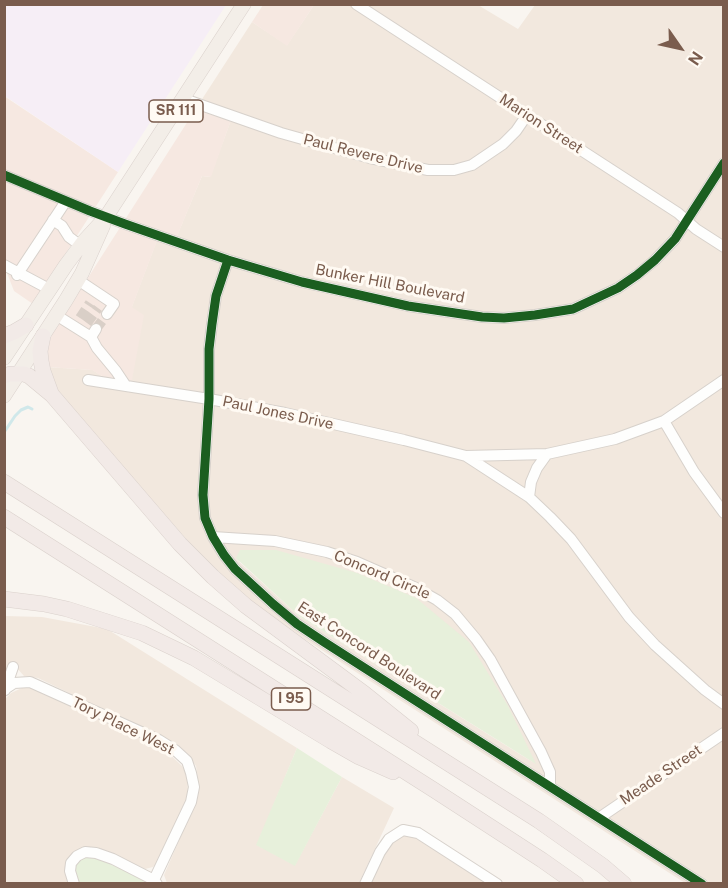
<!DOCTYPE html>
<html>
<head>
<meta charset="utf-8">
<style>
  body { margin:0 }
  #map { position:relative; width:728px; height:888px; overflow:hidden; background:#f9f5f0; font-family:"Public Sans",sans-serif }
  canvas { display:block }
  .frame { position:absolute; inset:0; border:6px solid #7a5c4d; pointer-events:none }
  .north { position:absolute; left:650px; top:18px; width:60px; height:60px; -webkit-text-stroke:4px #fffaf3; paint-order:stroke; rotate:124deg; font-size:16px; font-weight:700; line-height:24px; text-align:center; color:#7a5c4d }
  .north::after { content:''; display:block; margin:auto; width:21px; height:27px; background:#7a5c4d; clip-path:polygon(50% 0,100% 100%,50% 72%,0 100%) }
</style>
</head>
<body>
<div id="map">
<canvas width="728" height="888"></canvas>
<div class="frame"></div>
<div class="north">N</div>
</div>
<script>
const context = document.querySelector('canvas').getContext('2d');
context.lineJoin = 'round';
function paint(path, color) { context.fillStyle = color; context.fill(path, 'evenodd'); }
const poly = rows => new Path2D(rows.map(r => 'M' + r).join(''));
function trace(path, color, width, dash) { context.strokeStyle = color; context.lineWidth = width; context.lineCap = dash ? 'butt' : 'round'; context.setLineDash(dash || []); context.stroke(path); }
function label(font, color, halo, rows, align = 'center') {
  context.font = font + ' "Public Sans",sans-serif'; context.lineWidth = 6; context.setLineDash([]); context.textBaseline = 'middle'; context.strokeStyle = halo; context.fillStyle = color; for (const [text, x, y, turn = 0] of rows) {
    context.save(); context.translate(x, y); context.rotate((+turn || 0) * Math.PI / 180); context.textAlign = isNaN(turn) ? turn : align; if (halo) context.strokeText(text, 0, 0); context.fillText(text, 0, 0); context.restore();
  }
}
paint(poly([
  [314,5,478,5,518,29,535,5,723,5,723,883,685,883,306,640,252,602,199,554,60,395,47,367,93,370,105,378,160,232,176,238,202,176,210,177,231,120,195,110,252,22,287,45],
  [236,559,534,763,299,616],
  [5,616,42,617,107,629,297,748,257,845,295,865,342,777,394,808,359,883,167,883,164,875,195,804,199,785,196,766,187,753,173,743,38,678,24,676,16,667,5,676],
  [24,687,31,687,165,750,182,766,187,775,188,794,185,806,159,861,153,867,145,869,97,847,85,847,75,851,68,858,65,868,67,879,70,883,5,884,4,700,11,693],
  [405,835,415,836,488,884,371,884,389,845,397,838]
]), '#f2e8de');
paint(poly([
  [263,5,263,4,314,5,287,46,252,22],
  [4,96,118,172,33,304,14,291,7,273,5,273],
  [195,110,231,120,211,177,202,176,176,239,160,233,132,307,144,315,132,380,105,378,92,370,47,367,47,347,52,334]
]), '#f6e8e1');
paint(poly([
  [4,5,5,4,226,5,118,172,5,96]
]), '#f6eef6');
paint(poly([
  [240,550,276,550,357,573,416,598,469,642,508,706,536,764,299,616,236,558],
  [297,748,342,777,295,866,256,845],
  [87,857,97,858,142,879,145,883,81,883,77,880,74,873,76,862]
]), '#e7f0db');
trace(poly([
  [5,431,15,416,21,410,28,407,32,409]
]), '#d0e8ea', 3);
trace(poly([
  [80,318,90,303],
  [87,323,98,308],
  [96,329,107,314]
]), '#d9cfc7', 10, [10, 5]);
const minor = poly([
  [356,4,678,213,696,229,724,247],
  [184,99,281,133,370,158,428,170,454,170,472,165,503,144,516,131,527,115],
  [4,175,90,211,125,224,228,260,302,282,408,306,482,317,504,318,535,315,573,309,618,288,637,275,655,260,675,239,724,163],
  [53,220,62,226,69,237,81,246],
  [228,260,216,296,212,324,209,349,209,399,203,495,205,518,213,537,224,555,235,569,273,604,297,624,324,642,702,884],
  [4,265,49,289],
  [17,275,66,201],
  [78,280,114,304,107,314],
  [56,315,91,337,96,329],
  [91,337,97,348,116,371,126,386],
  [88,380,209,399,285,413,404,440,466,456,529,497,550,517,571,539,629,617,655,645,705,690,724,704],
  [664,421,694,472,724,513],
  [466,456,547,454,615,439,664,421,724,380],
  [529,497,531,482,537,468,547,454],
  [213,537,275,541,327,552,357,562,414,587,437,600,455,614,476,639,490,659,541,752,550,772,550,787],
  [5,689,14,683,30,682,159,740,175,750,187,761,191,773,194,787,191,802,152,884],
  [5,690,13,667],
  [599,818,724,733],
  [74,884,70,871,71,863,77,856,85,852,96,853,113,859,154,880,157,884],
  [365,884,380,852,389,839,403,830,418,833,497,884]
]);
const major = poly([
  [4,358,66,265,84,241,106,217,244,4],
  [4,396,66,300,82,273,103,226]
]);
const highway = poly([
  [4,336,14,332,26,325],
  [43,336,40,351,41,361,43,371,51,393],
  [4,376,10,374,24,374,29,376,52,395,180,544,213,577,246,606,365,694,411,731],
  [4,482,539,821,603,866,624,884],
  [4,517,434,790,542,860,576,884],
  [4,599,44,604,67,609,142,633,194,658,331,741,359,757,393,772]
]);
trace(minor, '#d7d1cb', 12);
trace(major, '#dad1cc', 15);
trace(highway, '#dad1cc', 16);
trace(minor, '#fefefd', 10);
trace(major, '#f3eee8', 14);
trace(highway, '#f2eae7', 15);
trace(poly([
  [4,175,90,211,125,224,228,260,302,282,408,306,482,317,504,318,535,315,573,309,618,288,637,275,655,260,675,239,724,163],
  [228,260,216,296,212,324,209,349,209,399,203,495,205,518,213,537,224,555,235,569,273,604,297,624,324,642,702,884]
]), '#1b5e20', 9);
for (const [x, y, w] of [
  [176,111,54],
  [291,699,39]
]) { const box = new Path2D(); box.roundRect(x - w / 2, y - 11, w, 22, 4.5); context.fillStyle = '#fffaf3'; context.fill(box); trace(box, '#7a5c4d', 1.5); }
label('bold 14px', '#7a5c4d', null, [
  ["SR 111",176,111],
  ["I 95",291,699]
]);
label('15px', '#7a5c4d', '#fffaf3', [
  ["Marion Street",541,124,33],
  ["Paul Revere Drive",363,154,14],
  ["Bunker Hill Boulevard",390,284,11],
  ["Paul Jones Drive",278,413,12],
  ["Concord Circle",382,575,23],
  ["East Concord Boulevard",369,651,33],
  ["Tory Place West",123,726,26],
  ["Meade Street",661,775,-34]
]);
</script>
</body>
</html>
